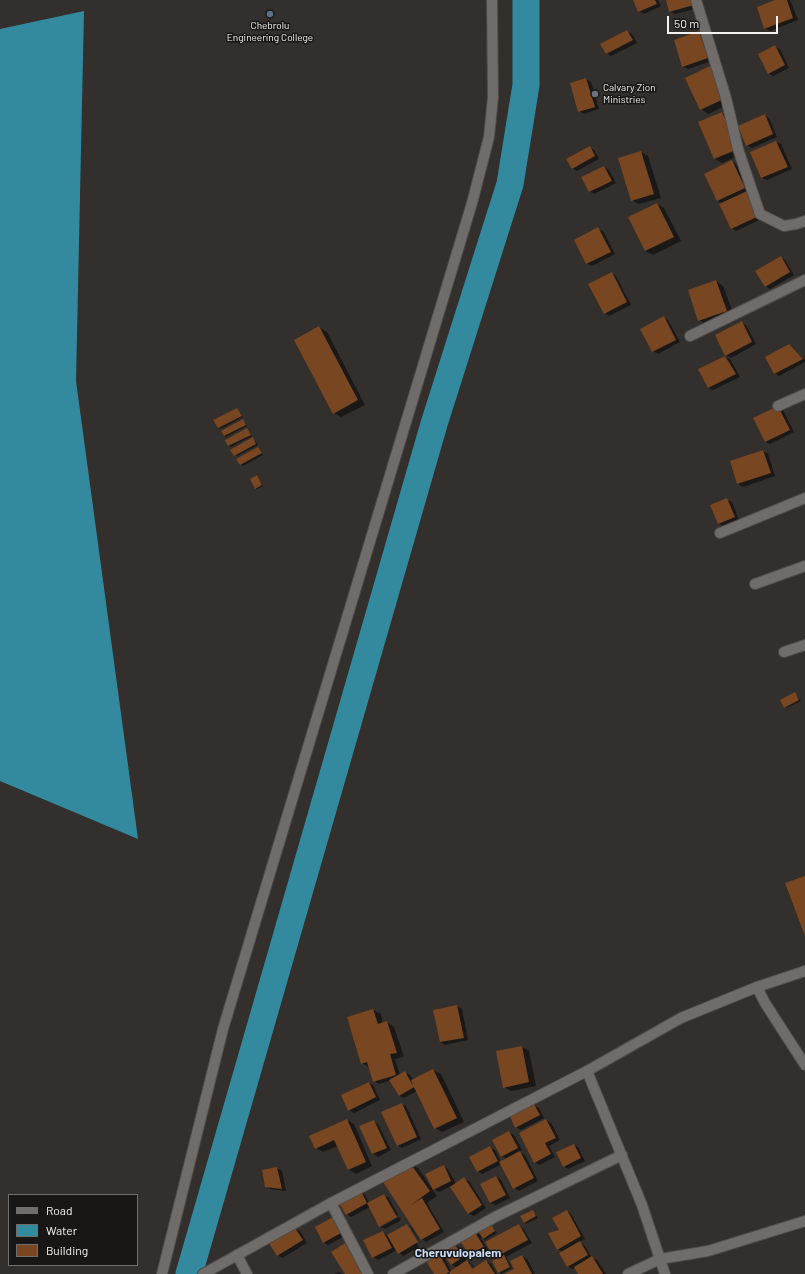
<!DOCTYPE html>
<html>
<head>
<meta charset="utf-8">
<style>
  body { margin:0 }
  #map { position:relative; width:805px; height:1274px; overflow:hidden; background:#322f2d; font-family:Barlow,sans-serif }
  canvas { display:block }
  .legend { position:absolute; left:8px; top:1194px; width:130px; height:72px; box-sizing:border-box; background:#191716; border:1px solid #716f6d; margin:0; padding:5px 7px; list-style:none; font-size:12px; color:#f4f2f0 }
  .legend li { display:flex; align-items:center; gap:8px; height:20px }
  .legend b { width:20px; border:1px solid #716f6d }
  .scale { position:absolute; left:667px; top:16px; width:111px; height:18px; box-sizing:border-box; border:2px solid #f4f2f0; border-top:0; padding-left:5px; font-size:12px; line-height:14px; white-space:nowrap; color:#f4f2f0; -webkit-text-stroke:3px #191716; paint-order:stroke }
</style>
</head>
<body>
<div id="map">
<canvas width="805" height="1274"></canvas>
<ul class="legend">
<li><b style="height:5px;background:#706c6a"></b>Road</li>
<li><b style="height:11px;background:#338a9e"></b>Water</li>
<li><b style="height:11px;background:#784620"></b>Building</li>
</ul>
<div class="scale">50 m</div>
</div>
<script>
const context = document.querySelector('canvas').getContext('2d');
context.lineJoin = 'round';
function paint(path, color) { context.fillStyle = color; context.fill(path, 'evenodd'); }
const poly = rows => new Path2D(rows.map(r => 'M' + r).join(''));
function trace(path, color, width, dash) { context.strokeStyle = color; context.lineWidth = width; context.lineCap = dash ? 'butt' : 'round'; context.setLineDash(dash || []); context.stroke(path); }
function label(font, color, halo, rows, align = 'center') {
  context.font = font + ' Barlow,sans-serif'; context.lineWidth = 3; context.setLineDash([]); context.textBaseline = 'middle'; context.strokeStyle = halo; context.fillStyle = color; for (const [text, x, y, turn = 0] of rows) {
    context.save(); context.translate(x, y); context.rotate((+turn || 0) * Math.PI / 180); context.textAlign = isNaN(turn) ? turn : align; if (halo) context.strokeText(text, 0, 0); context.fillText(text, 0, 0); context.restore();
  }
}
paint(poly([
  [84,11,76,381,138,839,0,781,0,29]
]), '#338a9e');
paint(poly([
  [634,0,658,0,661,6,644,14,639,11],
  [667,0,696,0,698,8,675,14,670,11],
  [778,0,790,0,798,20,770,31,765,28],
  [627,31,632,34,637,43,611,56,607,53],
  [699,32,704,35,712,61,688,69,683,66],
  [775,47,780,49,789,68,773,76,768,73],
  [710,67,718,71,733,102,708,114,701,109,686,79],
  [586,79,591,82,599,109,584,114,579,111],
  [722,113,730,117,745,153,722,163,715,159,699,122],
  [765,115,769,118,777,137,752,148,747,145],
  [776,142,781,144,792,169,767,180,762,178],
  [590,148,594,150,599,159,577,171,572,168],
  [641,152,648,156,661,198,639,204,632,200],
  [732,161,736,164,763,218,736,231,732,228,723,204,718,201,705,174],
  [604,167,609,170,616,183,594,194,589,191],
  [657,204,664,208,681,241,653,255,645,251],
  [598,229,603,231,615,254,592,266,587,264,575,240],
  [781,257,785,260,794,275,770,289,765,286],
  [612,273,616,276,631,305,609,316,604,313],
  [716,281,723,286,734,315,706,324,699,320],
  [664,317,668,320,680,342,658,354,653,351],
  [742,323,746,325,756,344,731,358,726,355],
  [319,327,327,332,365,405,341,417,334,413],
  [789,345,805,360,805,362,779,376,775,373],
  [725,357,730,359,740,377,713,390,709,388],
  [778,407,783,410,794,432,770,444,765,442],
  [237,409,243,417,221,429,219,428],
  [243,420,247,426,226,437,224,436],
  [247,429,252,436,231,447,229,446,226,440],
  [253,438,258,445,237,456,235,455],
  [258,448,263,455,243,466,241,465,238,460],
  [763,451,768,454,775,476,743,487,738,484,731,461],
  [257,476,263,486,257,489,255,488],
  [727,500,732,502,739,520,723,526,718,523],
  [795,693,801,701,786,708,784,707],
  [457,1006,462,1009,468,1040,445,1045,440,1042],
  [373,1010,381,1014,383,1024,387,1022,394,1027,404,1057,395,1059,400,1075,405,1072,410,1075,413,1080,433,1070,441,1074,464,1122,442,1132,435,1128,417,1091,404,1098,399,1096,391,1080,379,1084,374,1081,370,1068,362,1063],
  [410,1084,416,1087,416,1089,409,1086],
  [522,1047,529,1051,536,1086,511,1091,504,1087],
  [369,1083,373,1085,380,1100,354,1113,349,1110],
  [402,1104,406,1106,421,1139,402,1148,397,1145],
  [534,1105,539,1108,544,1118,521,1130,516,1127],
  [347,1120,354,1124,372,1166,356,1174,348,1169,338,1146,323,1152,316,1148],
  [546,1120,551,1123,560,1140,549,1146,555,1157,539,1165,535,1162],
  [374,1121,378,1124,391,1150,378,1157,373,1154,361,1127],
  [509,1132,514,1135,522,1150,519,1152,525,1155,538,1181,519,1191,514,1188,502,1164,482,1174,477,1171,490,1147,495,1150,501,1162,507,1159,501,1156],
  [574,1145,578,1147,585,1161,568,1169,564,1166],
  [410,1164,418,1168,437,1196,427,1203,444,1232,426,1242,422,1239,403,1209],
  [444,1167,448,1169,456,1184,464,1179,469,1181,486,1208,474,1216,469,1214,451,1186,439,1192,434,1189],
  [277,1168,282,1171,286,1191,270,1189,266,1186,263,1170],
  [496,1177,501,1180,510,1198,496,1205,491,1203,481,1184],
  [361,1192,365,1195,369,1203,384,1195,389,1198,398,1215,381,1225,381,1227,370,1207,351,1217,346,1214],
  [533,1211,538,1218,526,1224,524,1222],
  [567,1211,571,1214,585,1239,579,1242,584,1245,592,1258,597,1260,606,1274,580,1274,576,1267,572,1269,568,1266,563,1252,557,1249],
  [399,1217,401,1220,385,1229,381,1227],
  [333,1219,345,1236,328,1245,323,1242],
  [407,1225,412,1228,422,1245,410,1227,408,1227,419,1247,403,1256,397,1250,378,1260,373,1257,383,1232,388,1236],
  [491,1225,497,1233,485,1240,480,1237,488,1250,474,1257,469,1254,473,1230,481,1235],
  [519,1225,523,1228,532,1243,506,1257,512,1268,501,1274,494,1262,498,1260,494,1258],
  [295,1229,300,1231,307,1243,282,1258,277,1255],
  [454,1244,459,1247,467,1260,466,1261,472,1264,475,1268,486,1261,491,1264,497,1274,435,1274,439,1254,444,1257,451,1271,457,1268,451,1264],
  [468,1264,471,1264,476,1272,474,1273],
  [522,1256,527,1259,535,1274,506,1274,515,1269],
  [339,1272,343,1274,334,1274]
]), '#0007');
trace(poly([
  [189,1274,434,424,510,184,526,85,526,0]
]), '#338a9e', 27);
paint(poly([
  [633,0,655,0,657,4,638,12],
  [666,0,693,0,694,5,669,12],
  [775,0,787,0,793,18,764,29,757,7],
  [627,30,633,40,606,54,600,44],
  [699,31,708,58,682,67,674,40],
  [775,45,785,65,768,74,758,54],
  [710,66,726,98,700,110,685,78],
  [586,78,595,107,578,112,570,83],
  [722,112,738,149,714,159,698,122],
  [765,114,773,134,746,146,738,126],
  [776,141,788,167,761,178,750,152],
  [590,146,595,156,572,169,566,159],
  [641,151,654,194,631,201,618,158],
  [732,160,745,188,717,201,704,174],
  [604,166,612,181,589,192,581,177],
  [747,191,759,216,731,229,719,204],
  [657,203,674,237,645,251,628,217],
  [598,227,611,252,586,264,574,240],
  [781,256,790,272,765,287,755,271],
  [612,272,627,302,604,314,588,284],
  [716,280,727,311,698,321,688,290],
  [664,316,676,340,652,352,640,329],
  [742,321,752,342,725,356,715,335],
  [319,326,358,400,333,414,294,340],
  [789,344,803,359,774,374,765,357],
  [725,356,736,374,708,388,698,369],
  [778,406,790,430,765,442,753,418],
  [237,408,242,416,218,428,213,420],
  [243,419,246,425,224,436,221,431],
  [247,428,251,435,228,446,225,440],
  [253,437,256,444,234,456,230,450],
  [258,447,262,453,240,465,236,459],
  [763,450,771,473,737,484,730,461],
  [257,475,262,485,255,489,250,479],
  [727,498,735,517,718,524,710,505],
  [795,692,799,700,784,708,780,700],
  [805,876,805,936,785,883],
  [457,1005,464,1038,440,1042,433,1010],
  [373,1009,378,1024,387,1021,397,1053,390,1054,396,1075,373,1082,367,1062,361,1064,347,1017],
  [522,1046,529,1082,503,1088,496,1051],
  [433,1069,457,1118,434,1129,414,1087,399,1096,389,1080,405,1071,413,1086,411,1080],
  [369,1082,376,1097,348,1111,341,1095],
  [402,1103,417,1137,397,1146,381,1112],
  [534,1104,540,1115,515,1128,510,1116],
  [347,1119,366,1162,348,1170,334,1140,315,1149,309,1136],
  [546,1119,556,1138,545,1143,551,1154,534,1163,519,1133],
  [374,1120,387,1148,372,1154,359,1126],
  [509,1131,518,1148,501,1157,492,1140],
  [574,1144,581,1158,563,1167,556,1152],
  [490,1146,498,1161,477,1172,469,1157],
  [520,1151,534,1178,513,1189,499,1162],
  [410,1163,430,1191,411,1205,422,1198,440,1229,421,1240,383,1182],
  [444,1165,451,1181,433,1190,425,1174],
  [277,1167,282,1189,265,1187,262,1170],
  [496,1176,506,1195,490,1203,480,1184],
  [464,1177,482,1205,468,1214,450,1187],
  [361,1191,367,1203,346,1215,339,1203],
  [384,1194,397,1217,379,1227,367,1203],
  [533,1210,536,1216,524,1223,520,1216],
  [567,1210,581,1236,557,1250,548,1233,559,1230,552,1218],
  [333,1217,341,1233,323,1243,315,1227],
  [407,1224,418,1242,398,1254,387,1235],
  [491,1224,495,1231,483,1239,478,1231],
  [519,1224,528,1240,494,1258,485,1242],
  [295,1228,303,1240,277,1256,269,1243],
  [473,1229,484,1247,469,1255,458,1237],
  [383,1231,392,1248,372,1258,363,1240],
  [580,1241,588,1255,567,1267,559,1253],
  [345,1243,364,1274,345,1274,331,1252],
  [454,1243,463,1257,451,1265,442,1251],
  [439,1253,449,1272,446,1274,434,1274,426,1261],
  [504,1255,510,1267,498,1273,492,1261],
  [522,1255,532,1274,504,1274,514,1269,510,1261],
  [592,1256,603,1274,578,1274,574,1267],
  [467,1260,472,1269,486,1260,495,1274,450,1274,449,1272]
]), '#784620');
const minor = poly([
  [696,0,726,98,738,149,760,214,784,226,796,224,805,221],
  [690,336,805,280],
  [778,406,805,394],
  [720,533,805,498],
  [755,584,805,566],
  [784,652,805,645],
  [587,1071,642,1205,665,1274],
  [331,1203,368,1274],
  [237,1255,247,1274],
  [162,1274,223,1029,472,203,489,137,493,97,492,0],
  [393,1274,495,1217,622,1155],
  [628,1274,660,1259,708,1251,805,1221]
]);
const tertiary = poly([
  [757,987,765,1003,805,1065],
  [203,1274,331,1203,587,1071,681,1018,757,987,805,971]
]);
trace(minor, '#4e4c4a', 12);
trace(tertiary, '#4e4c4a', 12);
trace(minor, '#706c6a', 10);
trace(tertiary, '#706c6a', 10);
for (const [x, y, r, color] of [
  [270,14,4,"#5c6f8a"],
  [595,94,4,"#6b7280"]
]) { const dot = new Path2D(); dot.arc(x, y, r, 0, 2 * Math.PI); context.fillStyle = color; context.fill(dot); trace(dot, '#191716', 1.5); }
label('10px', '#f4f2f0', '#191716', [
  ["Chebrolu",270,26],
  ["Engineering College",270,38],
  ["Calvary Zion",603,88,"left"],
  ["Ministries",603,100,"left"]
]);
label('bold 12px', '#cbdef7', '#191716', [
  ["Cheruvulopalem",458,1253]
]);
</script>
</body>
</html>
